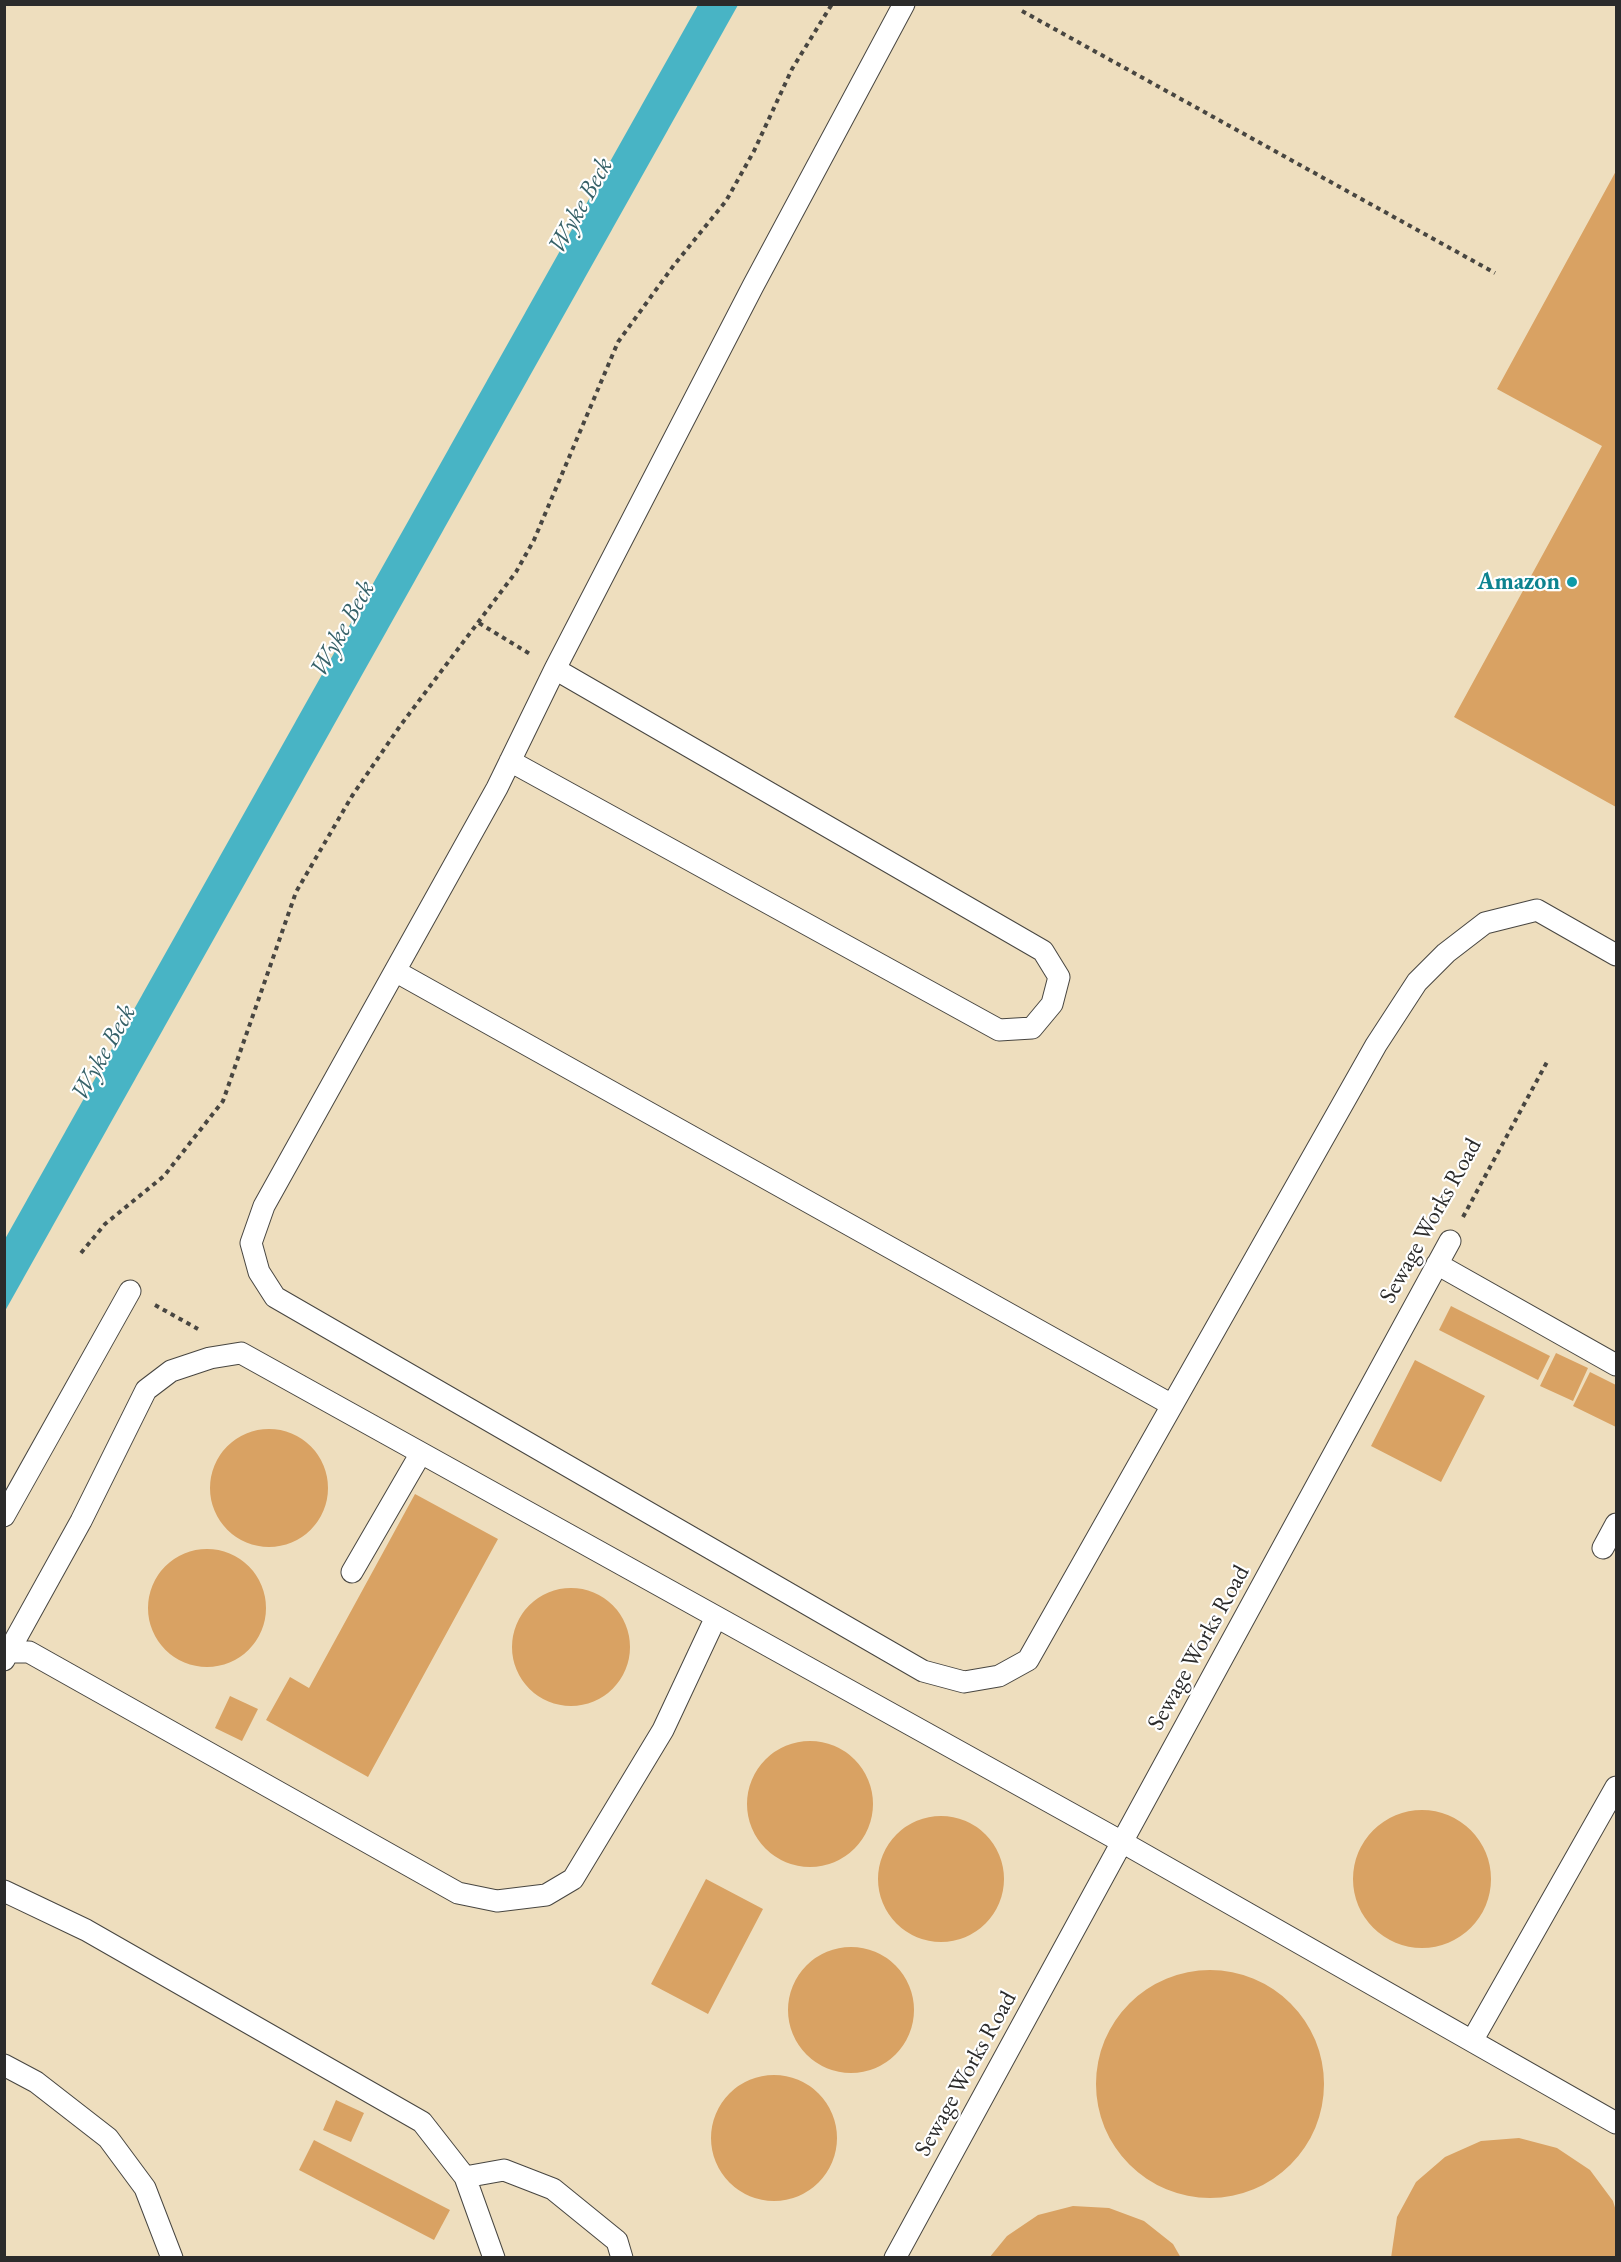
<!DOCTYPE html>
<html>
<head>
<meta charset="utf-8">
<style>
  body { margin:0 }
  #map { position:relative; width:1621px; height:2262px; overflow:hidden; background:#eedebe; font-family:"EB Garamond",serif }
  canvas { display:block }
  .frame { position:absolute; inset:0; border:6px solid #2b2b2b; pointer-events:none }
</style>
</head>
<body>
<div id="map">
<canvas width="1621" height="2262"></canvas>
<div class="frame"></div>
</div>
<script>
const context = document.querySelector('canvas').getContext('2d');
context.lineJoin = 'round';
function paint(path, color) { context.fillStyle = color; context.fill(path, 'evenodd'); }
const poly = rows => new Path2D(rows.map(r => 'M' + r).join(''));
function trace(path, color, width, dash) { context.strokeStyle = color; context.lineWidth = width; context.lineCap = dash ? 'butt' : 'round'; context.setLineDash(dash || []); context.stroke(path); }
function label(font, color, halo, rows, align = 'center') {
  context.font = font + ' "EB Garamond",serif'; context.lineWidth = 4.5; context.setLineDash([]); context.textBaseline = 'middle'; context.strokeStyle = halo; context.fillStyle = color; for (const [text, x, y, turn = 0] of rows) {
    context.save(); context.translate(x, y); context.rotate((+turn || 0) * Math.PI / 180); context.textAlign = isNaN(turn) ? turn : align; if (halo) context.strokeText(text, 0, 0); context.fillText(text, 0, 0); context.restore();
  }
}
paint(poly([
  [698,5,738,5,5,1311,5,1239]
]), '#48b4c5');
paint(poly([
  [1616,171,1616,807,1454,717,1602,446,1497,389],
  [1451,1306,1550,1356,1538,1380,1439,1330],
  [1556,1353,1588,1368,1573,1401,1540,1386],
  [1415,1360,1485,1396,1441,1482,1371,1446],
  [1590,1372,1616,1385,1616,1427,1573,1406],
  '210 1488a59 59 0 1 1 118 0a59 59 0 1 1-118 0Z',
  [415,1494,498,1539,368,1777,266,1720,290,1677,309,1688],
  '148 1608a59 59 0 1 1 118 0a59 59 0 1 1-118 0Z',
  '512 1647a59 59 0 1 1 118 0a59 59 0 1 1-118 0Z',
  [230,1696,258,1709,242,1741,215,1728],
  '747 1804a63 63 0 1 1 126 0a63 63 0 1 1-126 0Z',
  '1353 1879a69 69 0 1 1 138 0a69 69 0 1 1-138 0Z',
  '878 1879a63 63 0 1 1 126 0a63 63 0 1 1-126 0Z',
  [706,1879,763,1909,708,2014,651,1984],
  '788 2010a63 63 0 1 1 126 0a63 63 0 1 1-126 0Z',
  '1096 2084a114 114 0 1 1 228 0a114 114 0 1 1-228 0Z',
  '711 2138a63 63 0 1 1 126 0a63 63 0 1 1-126 0Z',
  [336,2100,364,2113,351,2142,323,2130],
  [1519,2138,1557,2148,1590,2170,1613,2201,1616,2211,1616,2258,1391,2258,1397,2217,1416,2182,1445,2157,1481,2141],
  [314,2140,450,2210,434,2240,299,2170],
  [1073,2206,1109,2208,1144,2221,1173,2244,1181,2258,989,2258,1007,2236,1038,2215]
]), '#d9a263');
const service = poly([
  [904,4,753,286,555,669,497,788,264,1206,251,1243,259,1272,275,1297,923,1671,964,1682,999,1676,1028,1660,1376,1045,1417,982,1446,953,1485,923,1537,910,1616,955],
  [510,761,999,1030,1032,1028,1052,1004,1059,977,1043,951,555,669],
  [395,971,1172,1405],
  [1437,1264,1616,1365],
  [4,1516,130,1291],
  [1603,1548,1616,1524],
  [352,1572,421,1453],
  [9,1652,29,1652,458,1893,497,1901,546,1895,573,1879,663,1730,716,1617],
  [4,1660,81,1521,146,1390,171,1371,210,1358,241,1353,1122,1842,1616,2123],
  [4,1891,86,1930,422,2122,465,2177,494,2258],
  [1472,2041,1616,1787],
  [4,2065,36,2082,108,2138,145,2188,172,2258],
  [465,2177,504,2170,553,2189,617,2241,622,2258],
  [895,2258,1450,1241]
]);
trace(service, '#484641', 23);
trace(poly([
  [1022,11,1495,273],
  [479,623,530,654],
  [1463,1217,1547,1062],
  [81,1253,105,1224,164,1176,223,1101,296,892,352,796,400,726,516,572,534,540,618,342,674,265,726,201,754,151,792,69,832,4],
  [155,1305,198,1329]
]), '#484641', 4, [4.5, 4.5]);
trace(service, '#fff', 21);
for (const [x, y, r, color] of [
  [1572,582,6,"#0f9aa8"]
]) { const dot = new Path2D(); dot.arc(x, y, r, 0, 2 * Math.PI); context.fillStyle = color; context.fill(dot); trace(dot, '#fff', 2); }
label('bold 24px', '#0d838f', '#fff', [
  ["Amazon",1560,582]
], 'right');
label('24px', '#2b2b2b', '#fff', [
  ["Sewage Works Road",1431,1221,-61],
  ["Sewage Works Road",1199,1648,-61],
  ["Sewage Works Road",966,2074,-61]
]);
label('italic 26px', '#376269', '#fff', [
  ["Wyke Beck",581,206,-61],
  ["Wyke Beck",343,629,-61],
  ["Wyke Beck",104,1053,-61]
]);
</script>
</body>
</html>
